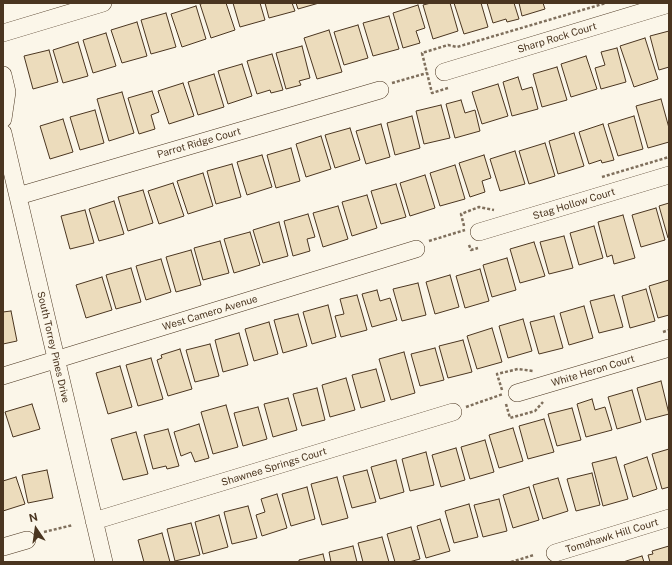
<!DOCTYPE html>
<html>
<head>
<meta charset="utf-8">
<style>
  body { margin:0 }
  #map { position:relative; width:672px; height:565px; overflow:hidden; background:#fbf6e9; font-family:"Public Sans",sans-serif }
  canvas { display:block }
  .frame { position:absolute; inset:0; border:4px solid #4a3520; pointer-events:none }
  .north { position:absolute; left:16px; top:509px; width:40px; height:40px; -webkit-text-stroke:3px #fbf6e9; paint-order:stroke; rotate:347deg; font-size:11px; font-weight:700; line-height:16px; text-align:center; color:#4a3520 }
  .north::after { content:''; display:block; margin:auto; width:14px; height:18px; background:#4a3520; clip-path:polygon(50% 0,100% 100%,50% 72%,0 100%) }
</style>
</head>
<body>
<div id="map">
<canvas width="672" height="565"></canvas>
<div class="frame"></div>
<div class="north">N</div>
</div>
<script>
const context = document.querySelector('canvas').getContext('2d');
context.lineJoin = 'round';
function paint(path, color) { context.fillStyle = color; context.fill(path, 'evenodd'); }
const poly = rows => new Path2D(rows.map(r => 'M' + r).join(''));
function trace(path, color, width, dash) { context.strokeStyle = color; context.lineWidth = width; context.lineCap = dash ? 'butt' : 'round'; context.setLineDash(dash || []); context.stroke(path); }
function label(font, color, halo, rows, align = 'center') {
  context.font = font + ' "Public Sans",sans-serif'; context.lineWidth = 3; context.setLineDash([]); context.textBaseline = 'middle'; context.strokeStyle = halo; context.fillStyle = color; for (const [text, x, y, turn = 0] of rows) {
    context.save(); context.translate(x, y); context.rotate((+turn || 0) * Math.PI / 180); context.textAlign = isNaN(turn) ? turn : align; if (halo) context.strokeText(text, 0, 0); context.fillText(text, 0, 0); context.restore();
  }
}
const building = poly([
  [205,3,226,3,235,30,211,38,200,4,205,3],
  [233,3,260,3,265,20,240,27,233,3],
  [265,3,292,3,295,11,269,18,265,3],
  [296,3,319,3,298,9,296,3],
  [431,3,450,3,458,31,433,39,423,5,431,3],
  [454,3,481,3,488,27,464,34,454,3],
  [487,3,514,3,519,19,507,22,506,19,493,23,487,3],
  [519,3,543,3,545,9,522,16,519,3],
  [418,5,425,28,416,31,420,43,403,48,393,13,418,5],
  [196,6,206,39,182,47,171,14,196,6],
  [166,13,176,47,151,54,141,20,166,13],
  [389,16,399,49,373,56,363,23,389,16],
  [137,22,147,56,122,63,111,30,137,22],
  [358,25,368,58,344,65,334,32,358,25],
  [329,30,342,72,317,79,304,38,329,30],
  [669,31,669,67,659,70,650,36,669,31],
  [106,33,116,66,93,73,83,40,106,33],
  [645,38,658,79,634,87,620,46,645,38],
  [78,42,88,76,63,83,53,50,78,42],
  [302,46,310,78,299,81,301,85,286,89,276,53,302,46],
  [617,48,626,82,601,89,595,68,605,65,601,52,617,48],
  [49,50,58,82,33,89,24,56,49,50],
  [272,54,283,90,271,93,270,90,257,94,247,61,272,54],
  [586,56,597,89,571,97,561,64,586,56],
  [242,64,252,96,228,104,218,71,242,64],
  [557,67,567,100,542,107,533,74,557,67],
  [214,74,224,107,198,115,188,82,214,74],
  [518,77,522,90,532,87,538,109,512,116,503,82,518,77],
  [183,83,194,116,169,124,158,91,183,83],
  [498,84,508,116,482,124,472,92,498,84],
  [152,91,159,112,151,115,155,129,139,134,128,98,152,91],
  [122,92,134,133,109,141,97,99,122,92],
  [661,99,669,128,669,142,648,148,636,106,661,99],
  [461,100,465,113,475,110,480,131,455,138,446,104,461,100],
  [441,105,450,138,424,144,416,111,441,105],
  [95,110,104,143,80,150,70,117,95,110],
  [412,116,420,148,395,155,387,123,412,116],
  [634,116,643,149,618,156,608,124,634,116],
  [63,119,73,152,50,159,40,126,63,119],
  [381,124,390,157,366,164,356,131,381,124],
  [603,124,614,160,602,163,601,160,589,164,579,132,603,124],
  [350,128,360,160,335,168,325,135,350,128],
  [574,133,584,166,558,174,549,141,574,133],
  [321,136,331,169,306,177,296,144,321,136],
  [545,143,555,176,529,184,519,151,545,143],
  [291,148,300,181,276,188,267,155,291,148],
  [515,151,525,184,500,191,490,159,515,151],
  [262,155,272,187,247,195,237,162,262,155],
  [484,155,491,178,482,181,485,192,470,197,459,163,484,155],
  [232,164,241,197,216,204,207,171,232,164],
  [455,165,465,199,440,206,430,173,455,165],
  [203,173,213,206,188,214,177,181,203,173],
  [425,175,435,208,410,216,400,183,425,175],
  [173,183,184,216,159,224,148,191,173,183],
  [396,184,406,217,381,224,371,191,396,184],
  [143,190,153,223,128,231,118,197,143,190],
  [367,195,377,228,352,236,342,202,367,195],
  [114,201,124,234,99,241,89,209,114,201],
  [669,203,669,238,668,238,659,206,669,203],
  [338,206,348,239,323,247,313,213,338,206],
  [656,208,665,240,641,247,632,215,656,208],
  [85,210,94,243,70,249,61,216,85,210],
  [308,214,315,237,307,239,310,251,293,256,284,221,308,214],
  [623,215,635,258,614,264,612,255,607,257,598,222,623,215],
  [279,222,288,256,263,263,253,230,279,222],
  [594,226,603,258,579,265,570,233,594,226],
  [250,232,260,265,234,273,224,239,250,232],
  [564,236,573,268,549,274,540,242,564,236],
  [220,241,229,273,203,280,194,248,220,241],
  [534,242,545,276,520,283,510,249,534,242],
  [191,250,201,285,176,292,166,257,191,250],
  [507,258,516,290,492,297,483,265,507,258],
  [161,259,171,292,146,300,136,266,161,259],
  [131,268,141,302,116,309,106,275,131,268],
  [480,269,489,301,465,308,456,276,480,269],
  [450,275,459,307,435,314,426,282,450,275],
  [102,277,112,310,86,318,76,285,102,277],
  [669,280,669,315,658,318,649,286,669,280],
  [418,283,426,315,402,321,393,289,418,283],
  [646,289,655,321,630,328,622,296,646,289],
  [377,290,380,301,390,298,397,320,372,327,362,294,377,290],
  [357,295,367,330,341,337,335,316,344,314,340,299,357,295],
  [614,295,623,327,599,333,590,301,614,295],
  [328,305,336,337,312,344,303,312,328,305],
  [584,306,593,338,569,345,560,313,584,306],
  [11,311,17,341,3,344,3,312,11,311],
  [298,314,307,346,283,353,274,320,298,314],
  [554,316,563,348,539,354,530,322,554,316],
  [523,319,532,351,508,358,499,326,523,319],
  [269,322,278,354,254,361,245,329,269,322],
  [492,328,502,362,477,369,467,336,492,328],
  [239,333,248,365,223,372,215,340,239,333],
  [463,340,472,372,448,378,439,346,463,340],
  [210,344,219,376,195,382,186,350,210,344],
  [435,348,444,380,420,386,411,354,435,348],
  [180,349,192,389,168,396,157,360,162,358,161,355,180,349],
  [404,352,415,393,391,400,379,359,404,352],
  [151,358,163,399,138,406,126,365,151,358],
  [120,366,132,407,108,414,96,373,120,366],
  [376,369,385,401,361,408,352,375,376,369],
  [346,378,355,410,330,417,322,385,346,378],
  [661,381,669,414,646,420,637,388,661,381],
  [317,388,325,420,302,426,293,394,317,388],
  [632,390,641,422,617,429,608,397,632,390],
  [288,398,297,430,273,437,264,404,288,398],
  [592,399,595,410,605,407,612,430,586,437,577,404,592,399],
  [32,404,40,429,13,437,5,412,32,404],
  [226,405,238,447,213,454,201,412,226,405],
  [258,407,267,439,243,446,234,413,258,407],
  [572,408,581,440,557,446,548,414,572,408],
  [544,419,554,452,528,459,519,426,544,419],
  [199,424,209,458,195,462,191,452,181,456,174,432,199,424],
  [513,428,523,461,499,468,489,435,513,428],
  [168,429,179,466,167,469,166,466,153,469,144,435,168,429],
  [136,432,148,474,123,480,111,439,136,432],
  [485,440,494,472,470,479,461,447,485,440],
  [456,448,465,480,441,487,432,455,456,448],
  [669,449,669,487,662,489,652,454,669,449],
  [426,452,434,485,410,491,402,459,426,452],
  [616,457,628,499,603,506,592,463,616,457],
  [647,457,657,489,633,497,624,465,647,457],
  [396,460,404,492,380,499,371,467,396,460],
  [47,470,53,498,28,503,22,475,47,470],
  [367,470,376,502,352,508,343,476,367,470],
  [592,473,600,505,576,511,567,479,592,473],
  [16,477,25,504,3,511,3,481,16,477],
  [337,477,348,518,322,525,311,484,337,477],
  [558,478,568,511,543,519,533,485,558,478],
  [307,487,315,519,291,526,282,494,307,487],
  [529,487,539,520,513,528,503,495,529,487],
  [277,494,287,528,262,536,256,515,265,512,261,499,277,494],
  [499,499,507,531,483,537,474,505,499,499],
  [469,504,478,537,454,543,445,511,469,504],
  [248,506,257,538,232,544,224,512,248,506],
  [219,515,228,547,203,554,195,522,219,515],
  [440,519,450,551,426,558,417,526,440,519],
  [191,523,200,555,175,561,167,529,191,523],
  [411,527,420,559,409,562,395,562,387,534,411,527],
  [162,533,170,562,144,562,138,540,162,533],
  [382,537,389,562,363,562,358,543,382,537],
  [353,546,357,562,331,562,329,552,353,546],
  [669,546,669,562,650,562,648,555,653,554,652,551,669,546],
  [323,554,325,562,299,562,299,560,323,554],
  [642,556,644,562,623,562,642,556]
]);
paint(building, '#ecdcbc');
trace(building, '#4a3520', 1);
const minor = poly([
  [3,33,103,3],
  [444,72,669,4],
  [3,75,7,92,3,119],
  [3,133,104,562],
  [18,196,380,90],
  [479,232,669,175],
  [3,376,416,249],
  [517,393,669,348],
  [94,521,453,412],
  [3,547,27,540],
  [555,553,669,518]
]);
trace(minor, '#4a3520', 18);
trace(poly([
  [392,83,427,73],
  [448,88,432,93,422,53,448,45,457,47,606,3],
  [602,177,669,157],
  [464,226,461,214,479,207,494,210],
  [429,241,465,230],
  [469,245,471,250,478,248],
  [663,332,669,330],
  [502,390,497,374,518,369,533,371],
  [506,404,510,418,535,411,543,402],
  [466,407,503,394],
  [44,532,73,525],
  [511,562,534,555]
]), '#7f6f5c', 2.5, [3, 2]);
trace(minor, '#fbf6e9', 17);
label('10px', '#4a3520', '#fbf6e9', [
  ["Sharp Rock Court",557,38,-17],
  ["Parrot Ridge Court",199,143,-16],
  ["Stag Hollow Court",574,204,-17],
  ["West Camero Avenue",210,313,-17],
  ["South Torrey Pines Drive",53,347,77],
  ["White Heron Court",593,371,-17],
  ["Shawnee Springs Court",274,467,-17],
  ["Tomahawk Hill Court",612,536,-17]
]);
</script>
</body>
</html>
